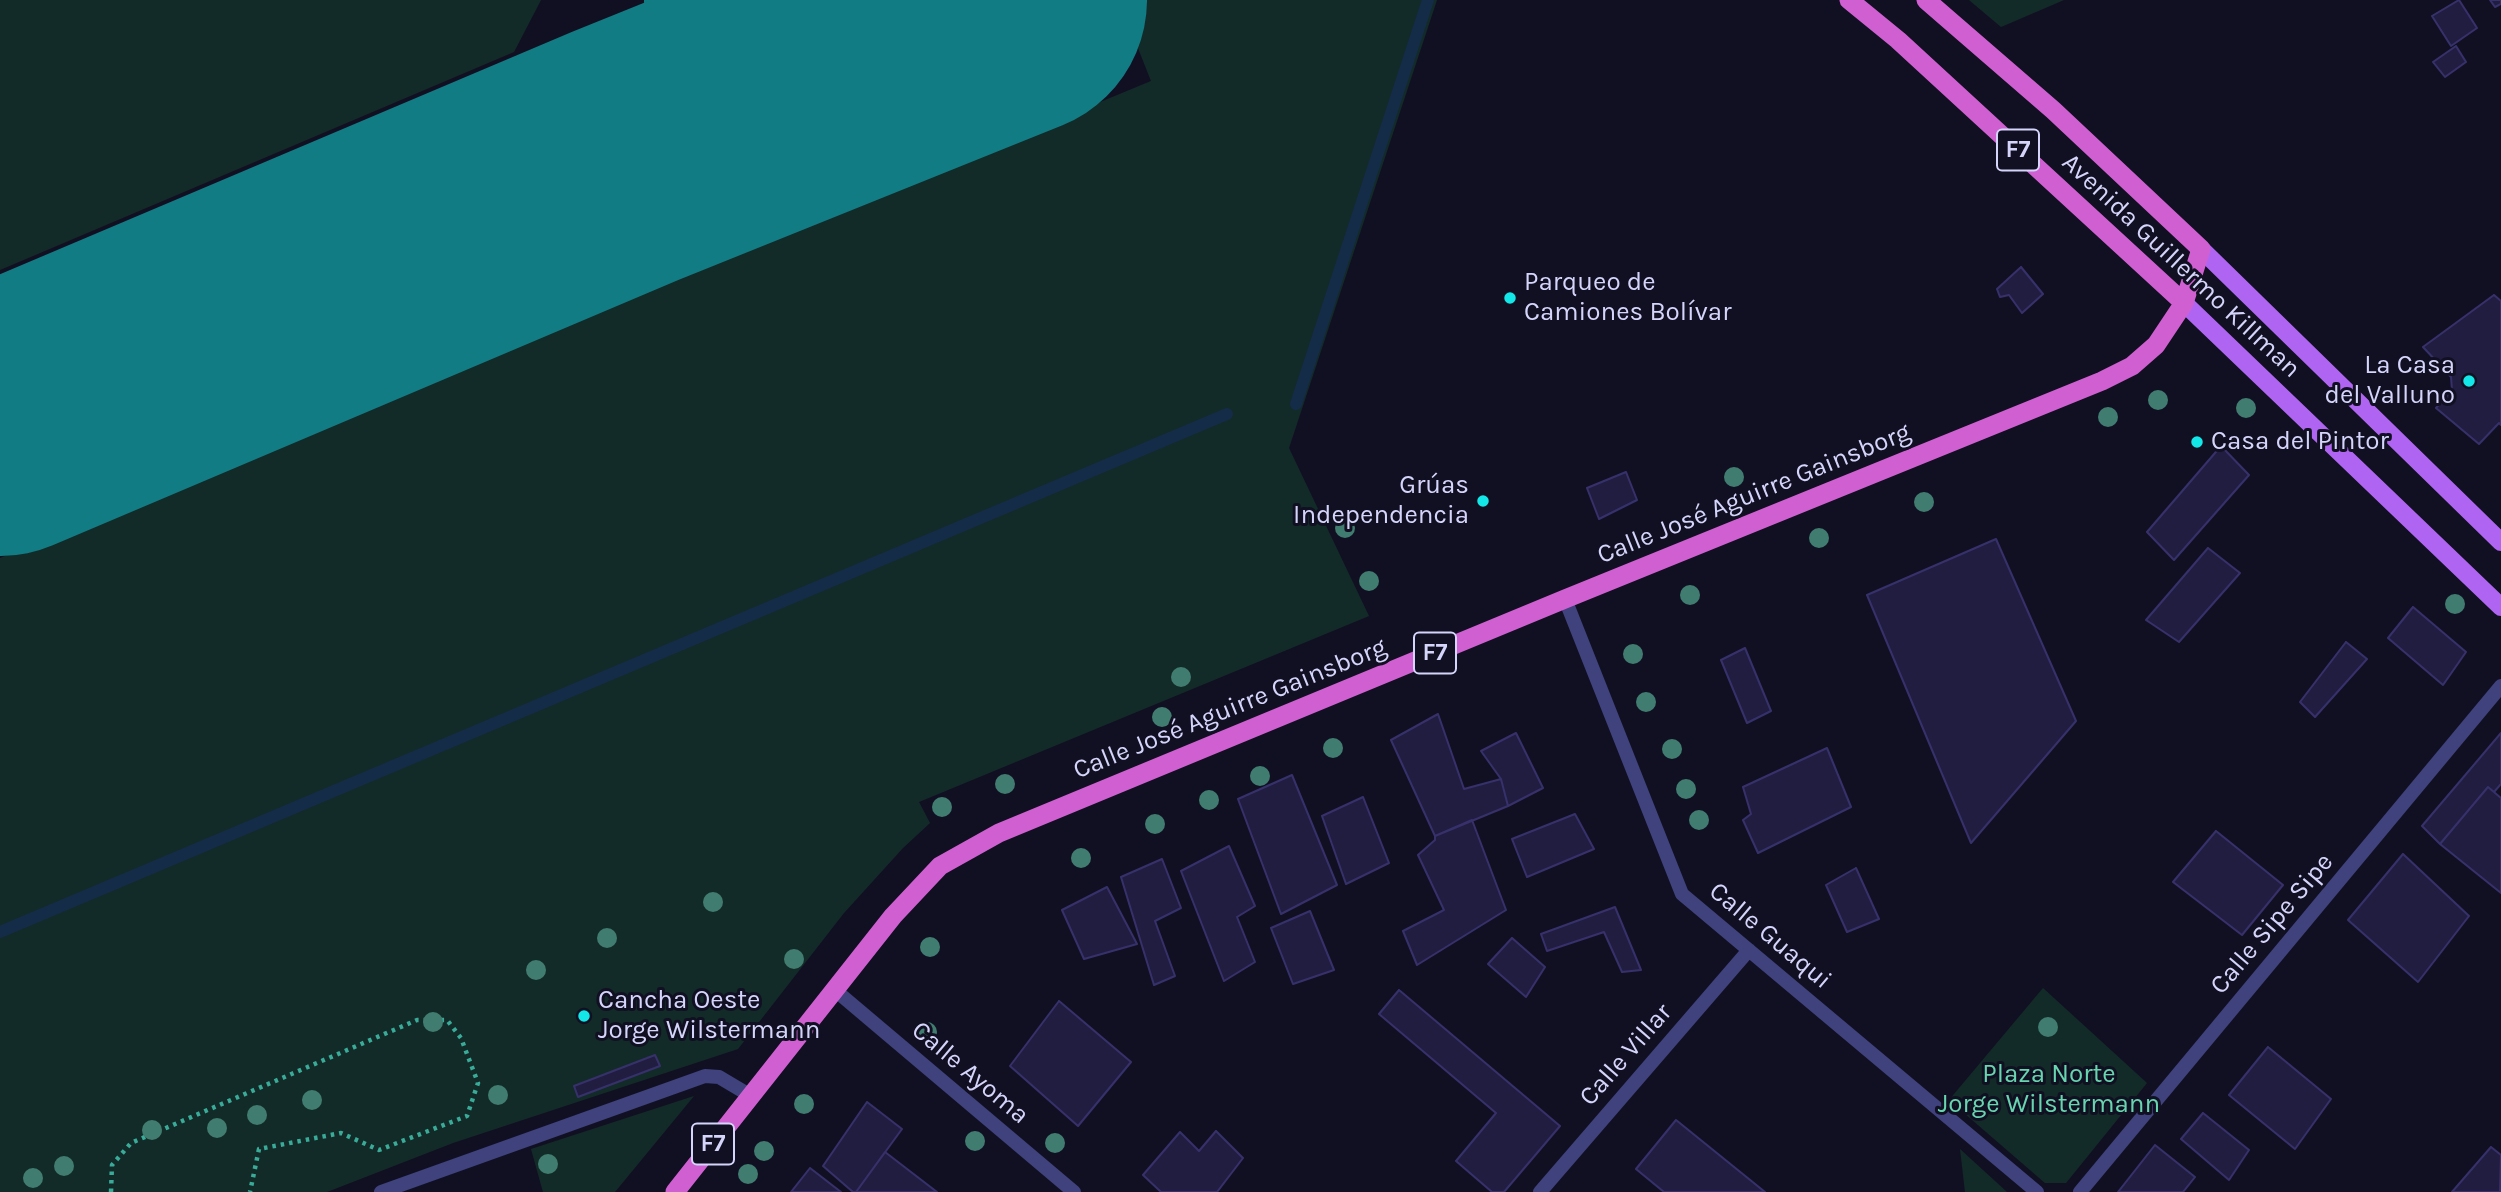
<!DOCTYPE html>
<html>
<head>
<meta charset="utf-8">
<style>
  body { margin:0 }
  canvas { display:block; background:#111022 }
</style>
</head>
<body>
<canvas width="2501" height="1192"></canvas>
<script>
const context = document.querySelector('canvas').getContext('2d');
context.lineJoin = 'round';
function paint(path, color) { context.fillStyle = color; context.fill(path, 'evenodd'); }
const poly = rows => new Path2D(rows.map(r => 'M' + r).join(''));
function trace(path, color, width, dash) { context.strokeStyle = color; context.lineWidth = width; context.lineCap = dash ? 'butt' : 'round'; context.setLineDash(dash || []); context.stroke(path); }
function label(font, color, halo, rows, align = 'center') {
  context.font = font + ' Karla,sans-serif'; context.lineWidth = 6; context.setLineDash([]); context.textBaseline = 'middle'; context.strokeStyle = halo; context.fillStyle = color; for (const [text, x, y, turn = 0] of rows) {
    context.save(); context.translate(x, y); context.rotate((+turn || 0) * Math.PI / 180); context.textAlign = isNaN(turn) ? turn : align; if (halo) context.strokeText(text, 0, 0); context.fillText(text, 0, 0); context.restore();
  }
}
paint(poly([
  [0,0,541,0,514,52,0,270],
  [1119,0,1437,0,1289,448,1369,616,919,802,930,823,903,848,844,913,738,1049,453,1143,327,1192,0,1192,0,558,1151,81],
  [1969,0,2064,0,2001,27],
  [2043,988,2147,1083,2066,1183,2045,1183,1949,1100],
  [694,1096,615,1192,543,1192,531,1149],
  [1960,1149,2007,1192,1965,1192]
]), '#132b28');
trace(poly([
  [1296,404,1428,0],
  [0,932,1227,414]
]), '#142c48', 12);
trace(poly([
  [625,156,661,115,687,59,699,13,698,0]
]), '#127c85', 108);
trace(poly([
  [0,421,625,156,1012,0]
]), '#127c85', 270);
const building = poly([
  [2459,0,2477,28,2451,46,2432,16,2459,0],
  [2490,0,2501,0,2501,4,2495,7,2490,0],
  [2456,46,2466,62,2445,77,2433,62,2456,46],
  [2021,267,2043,294,2022,313,2009,295,2000,297,1997,289,2021,267],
  [2494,295,2501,301,2501,425,2499,423,2479,444,2436,408,2452,390,2451,377,2423,347,2494,295],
  [2221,446,2249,475,2174,560,2147,532,2221,446],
  [1626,472,1637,500,1599,519,1587,488,1626,472],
  [1996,539,2076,721,1971,843,1867,595,1996,539],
  [2208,548,2240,573,2179,642,2146,620,2208,548],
  [2413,607,2466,652,2443,685,2388,638,2413,607],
  [2346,642,2367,659,2315,717,2300,702,2346,642],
  [1745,648,1771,711,1747,723,1721,660,1745,648],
  [1438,714,1464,789,1501,779,1508,806,1435,836,1391,740,1438,714],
  [1516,733,1543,788,1508,806,1501,779,1481,751,1516,733],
  [2501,733,2501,784,2494,792,2488,787,2440,844,2422,826,2501,733],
  [1827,748,1851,807,1758,853,1743,820,1751,814,1743,787,1827,748],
  [1292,775,1337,885,1281,914,1238,799,1292,775],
  [2488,787,2501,798,2501,893,2440,844,2488,787],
  [1363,797,1389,863,1346,884,1322,816,1363,797],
  [1575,814,1594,849,1527,877,1512,839,1575,814],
  [1472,820,1506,910,1417,965,1403,931,1444,910,1418,855,1435,840,1435,836,1472,820],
  [2216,831,2283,885,2242,935,2173,882,2216,831],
  [1229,846,1255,906,1237,917,1255,962,1224,981,1181,871,1229,846],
  [2403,854,2469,916,2418,982,2348,920,2403,854],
  [1162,859,1181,908,1155,921,1175,976,1154,985,1121,877,1162,859],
  [1856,868,1879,919,1847,932,1826,885,1856,868],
  [1107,887,1137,944,1084,959,1062,910,1107,887],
  [1615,907,1641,970,1622,972,1604,932,1547,951,1541,934,1615,907],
  [1310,911,1334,970,1293,984,1271,928,1310,911],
  [1512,938,1545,967,1526,997,1488,964,1512,938],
  [1399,990,1560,1126,1504,1192,1492,1192,1456,1161,1496,1113,1379,1014,1399,990],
  [1059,1001,1131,1062,1078,1126,1010,1066,1059,1001],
  [2268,1047,2331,1099,2295,1149,2229,1095,2268,1047],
  [655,1055,660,1066,578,1097,574,1086,655,1055],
  [867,1102,902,1129,856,1192,853,1192,823,1166,867,1102],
  [2203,1113,2249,1150,2229,1180,2181,1139,2203,1113],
  [1676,1120,1765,1192,1664,1192,1636,1169,1676,1120],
  [1216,1131,1243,1158,1217,1192,1161,1192,1143,1175,1180,1132,1199,1151,1216,1131],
  [2155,1145,2195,1177,2183,1192,2118,1192,2155,1145],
  [2491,1147,2501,1155,2500,1192,2452,1192,2491,1147],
  [885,1152,937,1192,856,1192,885,1152],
  [810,1168,841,1192,791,1192,810,1168]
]);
paint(building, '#211d41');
trace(building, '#37316b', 2);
trace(poly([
  [111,1192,112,1165,131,1143,417,1020,447,1020,461,1038,478,1083,467,1116,379,1150,341,1133,259,1149,250,1192]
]), '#39ab99', 4.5, [3.5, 5]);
trace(poly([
  [1565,599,1682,894,2037,1192],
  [835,990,1074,1192],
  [381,1192,705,1076,719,1077,751,1096],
  [1540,1192,1749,950],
  [2080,1192,2501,686]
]), '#3f427d', 14);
trace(poly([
  [2201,249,2501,542],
  [2184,303,2501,607]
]), '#b065f2', 18);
trace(poly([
  [1849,0,1898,40,2184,303],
  [675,1192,893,916,940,866,999,833,1565,599,2102,381,2132,366,2156,345,2184,303,2201,249,2053,110,1926,0]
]), '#d060d2', 19);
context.fillStyle = '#407c70';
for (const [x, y] of [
  [2158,400],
  [2246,408],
  [2108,417],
  [1734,477],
  [1924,502],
  [1345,528],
  [1819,538],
  [1369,581],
  [1690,595],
  [2455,604],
  [1633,654],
  [1181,677],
  [1646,702],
  [1162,717],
  [1333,748],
  [1672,749],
  [1260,776],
  [1005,784],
  [1686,789],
  [1209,800],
  [942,807],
  [1699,820],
  [1155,824],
  [1081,858],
  [713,902],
  [607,938],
  [930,947],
  [794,959],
  [536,970],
  [433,1022],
  [2048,1027],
  [927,1032],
  [498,1095],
  [312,1100],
  [804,1104],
  [257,1115],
  [217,1128],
  [152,1130],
  [975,1141],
  [1055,1143],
  [764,1151],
  [548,1164],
  [64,1166],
  [748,1174],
  [33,1178]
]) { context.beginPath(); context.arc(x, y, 10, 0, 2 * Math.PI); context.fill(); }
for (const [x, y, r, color] of [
  [1510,298,7,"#14e7e8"],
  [2469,381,7,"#14e7e8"],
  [2197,442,7,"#14e7e8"],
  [1483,501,7,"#14e7e8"],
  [584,1016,7,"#14e7e8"]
]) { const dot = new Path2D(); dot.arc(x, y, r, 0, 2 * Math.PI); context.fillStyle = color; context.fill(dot); trace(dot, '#111022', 2.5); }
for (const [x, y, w] of [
  [2018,150,42],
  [1435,653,42],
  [713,1144,42]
]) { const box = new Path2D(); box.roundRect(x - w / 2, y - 20.5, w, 41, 5); context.fillStyle = '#111022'; context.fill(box); trace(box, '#d5d4fb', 2); }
label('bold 24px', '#d5d4fb', null, [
  ["F7",2018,150],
  ["F7",1435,653],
  ["F7",713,1144]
]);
label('26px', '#d5d4fb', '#111022', [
  ["Avenida Guillermo Killman",2181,266,43],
  ["Calle José Aguirre Gainsborg",1754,494,-22],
  ["Calle José Aguirre Gainsborg",1230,709,-22],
  ["Calle Sipe Sipe",2272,924,-50],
  ["Calle Guaqui",1770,936,40],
  ["Calle Villar",1626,1055,-49],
  ["Calle Ayoma",970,1073,40]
]);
label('26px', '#d5d4fb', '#111022', [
  ["Parqueo de",1524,283],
  ["Camiones Bolívar",1524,313],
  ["La Casa",2455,366,"right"],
  ["del Valluno",2455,396,"right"],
  ["Casa del Pintor",2211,442],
  ["Grúas",1469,486,"right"],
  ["Independencia",1469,516,"right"],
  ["Cancha Oeste",598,1001],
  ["Jorge Wilstermann",598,1031]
], 'left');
label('26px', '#67d5af', '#111022', [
  ["Plaza Norte",2049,1075],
  ["Jorge Wilstermann",2049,1105]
]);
</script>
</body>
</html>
